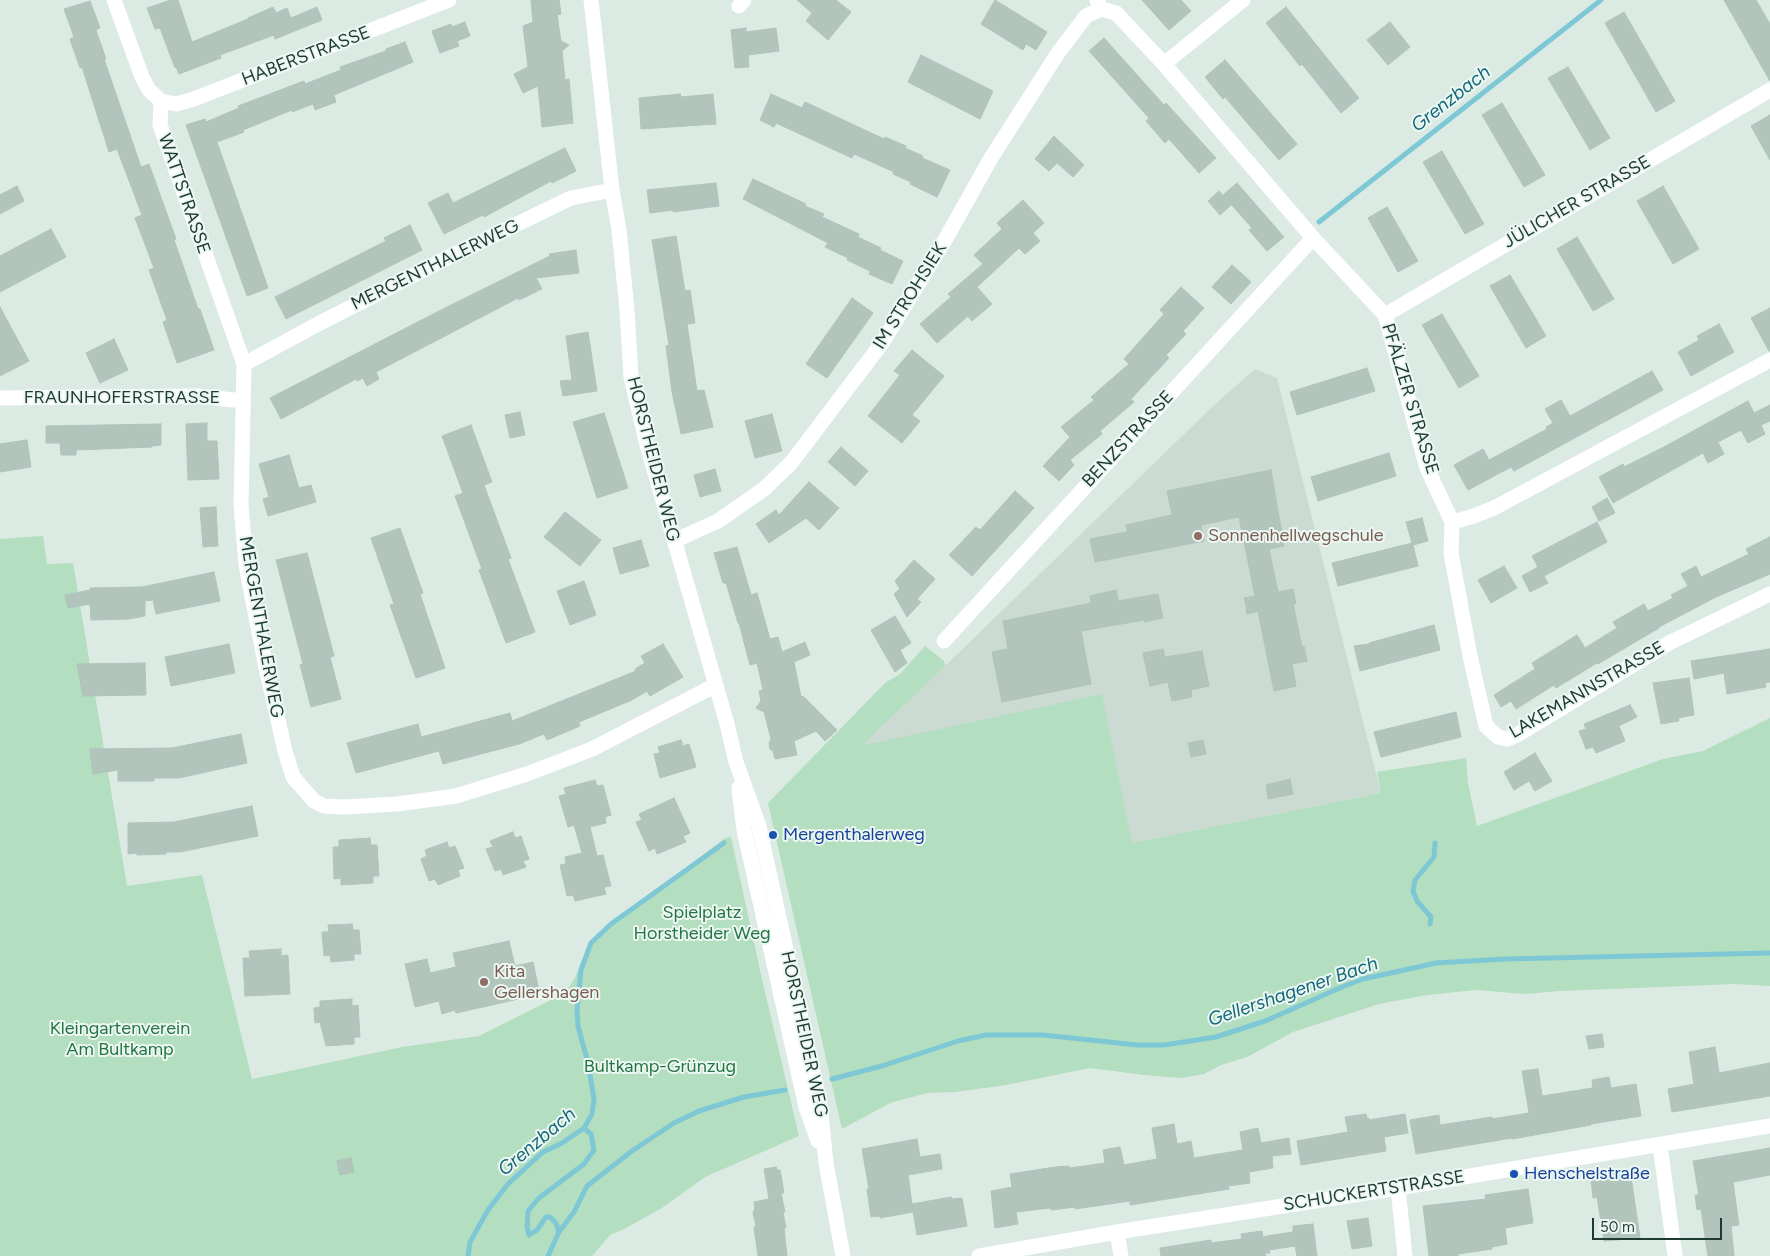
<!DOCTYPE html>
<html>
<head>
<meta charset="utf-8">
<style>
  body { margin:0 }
  #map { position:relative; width:1770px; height:1256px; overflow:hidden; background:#dceae4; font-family:Figtree,sans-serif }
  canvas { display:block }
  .scale { position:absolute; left:1592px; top:1218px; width:130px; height:22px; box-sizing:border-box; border:2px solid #1d3b33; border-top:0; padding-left:6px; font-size:15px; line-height:18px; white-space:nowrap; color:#1d3b33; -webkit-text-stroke:4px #edf7f2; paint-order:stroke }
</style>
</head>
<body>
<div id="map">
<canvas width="1770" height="1256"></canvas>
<div class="scale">50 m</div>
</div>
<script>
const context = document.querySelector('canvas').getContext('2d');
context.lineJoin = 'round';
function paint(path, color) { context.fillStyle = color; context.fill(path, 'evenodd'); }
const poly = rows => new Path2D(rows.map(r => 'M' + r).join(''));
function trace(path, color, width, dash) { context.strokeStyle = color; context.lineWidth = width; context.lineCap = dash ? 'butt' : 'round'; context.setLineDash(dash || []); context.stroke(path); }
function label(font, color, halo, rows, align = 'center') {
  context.font = font + ' Figtree,sans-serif'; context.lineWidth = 4; context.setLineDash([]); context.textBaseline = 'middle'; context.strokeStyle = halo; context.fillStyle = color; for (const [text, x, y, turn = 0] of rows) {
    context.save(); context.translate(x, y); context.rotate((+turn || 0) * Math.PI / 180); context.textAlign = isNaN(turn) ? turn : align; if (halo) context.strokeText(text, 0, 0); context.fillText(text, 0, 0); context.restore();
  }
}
paint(poly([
  [1255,369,1277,378,1381,793,1132,843,860,746,945,666,1212,407]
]), '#cbdad3');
paint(poly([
  [43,536,47,564,73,563,127,886,202,875,252,1079,402,1047,479,1036,565,993,575,978,589,943,610,922,656,891,725,838,731,837,762,979,799,1136,705,1177,662,1208,624,1229,610,1235,592,1256,0,1256,0,539],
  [925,646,944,661,945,666,861,746,1102,694,1132,843,1381,793,1377,772,1466,758,1468,783,1477,826,1663,759,1703,751,1770,718,1770,986,1736,984,1560,991,1525,994,1476,990,1427,995,1379,1004,1293,1032,1247,1057,1221,1065,1204,1074,1181,1078,1144,1075,1090,1068,1006,1085,955,1092,927,1093,890,1103,842,1129,768,803,885,683,900,674]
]), '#b3debf');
trace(poly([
  [1319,222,1601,0],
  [1430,924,1431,917,1417,901,1413,891,1415,880,1434,857,1435,843],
  [832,1079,882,1066,958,1041,986,1035,1043,1035,1137,1045,1164,1045,1216,1037,1265,1021,1342,987,1363,979,1436,963,1505,959,1770,953],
  [559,1232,556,1223,550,1217,546,1217,537,1230,529,1235,527,1227,528,1211,539,1198,584,1164,594,1150,591,1134,584,1128],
  [468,1256,470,1242,488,1210,508,1184,543,1152,562,1143,584,1128,592,1114,594,1099,588,1063,578,1026,577,1010,581,970,591,943,611,924,724,843],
  [548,1256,559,1232,574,1212,587,1186,632,1151,674,1123,699,1111,744,1097,785,1090]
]), '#7ec8d6', 5);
const building = poly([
  [171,0,178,0,192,42,248,19,248,18,273,7,276,13,287,8,291,18,317,7,322,20,275,39,274,35,220,55,221,58,179,74,176,67,175,68,160,28,155,29,147,8,171,0],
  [531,0,559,0,561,14,557,15,561,41,569,45,562,51,565,80,569,79,573,123,542,127,538,86,523,93,514,74,528,67,523,26,533,22,531,0],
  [797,0,836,0,851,12,828,40,806,21,812,13,797,0],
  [995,0,1047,32,1036,50,1026,44,1023,50,981,24,995,0],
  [1142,0,1181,0,1191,11,1169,30,1142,0],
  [1724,0,1756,0,1770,24,1770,81,1724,0],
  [90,1,100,28,96,30,106,59,104,59,141,167,149,164,176,239,174,240,198,309,200,309,214,350,177,363,163,322,167,320,149,270,154,268,135,218,142,215,117,149,109,152,82,67,80,68,70,39,74,37,64,9,90,1],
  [1286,7,1359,98,1341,113,1302,64,1300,66,1266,23,1286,7],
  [1624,12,1675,101,1656,112,1605,23,1624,12],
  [465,22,470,36,457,41,459,46,440,53,432,31,451,24,452,27,465,22],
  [1390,22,1410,47,1388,65,1367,40,1390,22],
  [746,28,746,32,776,28,779,51,748,55,749,67,735,68,731,30,746,28],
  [1104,38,1164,105,1166,103,1216,158,1199,173,1169,139,1165,143,1146,121,1149,118,1089,51,1104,38],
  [405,42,413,62,334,95,336,102,315,110,313,104,292,112,292,110,243,130,244,132,217,142,268,288,247,296,186,125,205,119,206,122,239,108,238,106,304,81,305,84,341,70,340,67,386,51,386,49,405,42],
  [921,55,993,91,980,119,908,82,921,55],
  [1225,60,1297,144,1279,160,1225,97,1223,99,1205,77,1225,60],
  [1568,67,1610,138,1590,150,1548,78,1568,67],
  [680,94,681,97,713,94,716,124,641,129,639,98,680,94],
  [771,94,802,108,805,102,884,139,885,137,906,146,905,148,923,156,922,158,950,170,937,197,910,184,911,182,893,174,894,172,854,154,852,158,776,123,774,127,760,120,771,94],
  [1502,103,1545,175,1524,187,1482,115,1502,103],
  [1770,115,1770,160,1751,126,1770,115],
  [1054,136,1084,165,1073,177,1057,163,1049,171,1035,159,1054,136],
  [565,148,576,171,552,183,551,181,484,217,483,215,444,234,428,203,448,193,453,203,565,148],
  [1442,151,1484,224,1465,234,1423,162,1442,151],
  [753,179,806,204,805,206,824,214,822,217,859,234,858,237,881,248,880,250,903,261,892,284,869,274,870,271,847,260,848,258,825,247,828,243,743,199,753,179],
  [716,183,719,206,673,212,673,210,650,213,647,190,716,183],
  [1237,183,1284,237,1267,251,1249,230,1252,228,1223,195,1237,183],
  [17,186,24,201,0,214,0,195,17,186],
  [1663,186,1699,249,1673,264,1637,201,1663,186],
  [1219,191,1231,205,1220,215,1208,201,1219,191],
  [1023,200,1044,223,1033,233,1040,241,1025,254,1019,248,977,287,992,304,972,321,968,316,937,343,920,324,951,297,948,294,983,264,974,255,1002,229,997,223,1023,200],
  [1387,207,1418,261,1398,272,1368,218,1387,207],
  [410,225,422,250,286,319,275,297,386,241,384,238,410,225],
  [51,229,66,257,0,292,0,256,51,229],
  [676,236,685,291,690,290,695,323,687,324,697,391,704,390,713,427,681,434,672,392,666,346,669,345,652,240,676,236],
  [1577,237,1614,299,1593,311,1557,249,1577,237],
  [576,250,579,273,536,278,542,289,519,300,518,298,376,372,379,379,367,386,363,378,357,381,356,379,281,419,270,398,443,309,550,256,549,254,576,250],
  [1232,265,1251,282,1231,304,1212,287,1232,265],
  [1510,275,1546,336,1526,348,1490,286,1510,275],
  [1181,287,1204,308,1183,331,1186,334,1166,355,1169,358,1131,399,1134,402,1100,431,1102,434,1070,460,1074,465,1059,481,1043,466,1070,437,1061,427,1094,400,1091,397,1129,364,1124,359,1164,314,1160,310,1181,287],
  [852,298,873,313,827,378,806,364,852,298],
  [0,307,29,361,0,376,0,307],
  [1770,308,1770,351,1769,351,1751,318,1770,308],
  [1442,314,1479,376,1459,388,1422,325,1442,314],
  [1719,324,1734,352,1691,376,1678,352,1699,340,1697,336,1719,324],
  [588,332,597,391,563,396,560,381,572,380,566,336,588,332],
  [114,339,128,370,100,383,86,353,114,339],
  [912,350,944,376,912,415,920,421,902,443,868,416,900,375,894,371,912,350],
  [1367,368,1375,391,1297,415,1290,392,1367,368],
  [1652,371,1663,390,1514,471,1511,467,1468,490,1454,465,1483,449,1489,460,1547,429,1546,427,1553,423,1545,409,1561,400,1570,416,1652,371],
  [1748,401,1754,413,1770,405,1770,421,1761,425,1765,434,1748,443,1741,430,1718,442,1724,454,1708,463,1703,453,1613,503,1599,477,1623,464,1624,467,1662,448,1748,401],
  [520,412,525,435,510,438,505,415,520,412],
  [604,413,628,488,597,498,573,422,604,413],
  [772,414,782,451,755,458,745,421,772,414],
  [207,423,207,441,217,441,219,479,188,480,186,424,207,423],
  [161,424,161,445,152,446,152,447,76,450,76,455,61,455,60,443,46,443,46,426,161,424],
  [471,425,492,482,484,485,511,558,508,559,535,632,506,643,479,570,482,569,455,496,463,493,442,436,471,425],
  [27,440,31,467,0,472,0,444,27,440],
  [841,447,868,471,855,486,828,462,841,447],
  [1389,453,1396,476,1318,501,1311,477,1389,453],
  [289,455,299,488,311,485,316,502,268,516,263,499,269,497,259,464,289,455],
  [715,469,721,491,700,497,694,475,715,469],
  [1271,470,1284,546,1269,549,1278,592,1293,589,1296,604,1293,604,1302,647,1304,646,1307,661,1292,664,1296,686,1274,691,1258,611,1247,614,1246,605,1244,598,1255,596,1239,517,1201,525,1204,541,1095,562,1090,539,1127,532,1126,525,1172,515,1167,491,1271,470],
  [809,482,839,508,819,530,806,518,769,543,756,524,776,510,779,515,809,482],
  [1015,491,1034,508,972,576,949,555,976,527,980,530,1015,491],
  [1607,498,1615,513,1599,521,1592,507,1607,498],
  [216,507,218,546,203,547,200,508,216,507],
  [565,512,601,540,580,566,544,537,565,512],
  [1422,518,1428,541,1413,545,1418,566,1338,586,1332,563,1412,543,1406,522,1422,518],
  [1597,522,1607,542,1544,576,1548,583,1530,592,1522,576,1538,567,1532,556,1597,522],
  [400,528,423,593,420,594,445,668,416,678,390,605,394,604,371,538,400,528],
  [1770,537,1770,574,1716,597,1659,627,1659,628,1598,664,1597,663,1556,688,1554,685,1516,709,1511,701,1501,707,1494,695,1535,669,1532,663,1577,635,1585,648,1617,628,1613,622,1644,604,1648,611,1673,598,1671,595,1688,586,1681,574,1696,566,1701,577,1749,554,1746,549,1770,537],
  [641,540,649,566,620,574,613,548,641,540],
  [737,547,751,595,757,593,770,639,778,637,782,652,805,642,810,655,794,662,801,697,803,696,837,730,825,741,816,731,794,741,797,755,775,759,773,751,770,749,769,743,771,739,764,712,756,708,761,701,759,691,763,690,757,663,750,665,739,623,738,623,726,583,723,583,714,553,737,547],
  [307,553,334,656,330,657,341,699,311,707,300,665,303,664,276,560,307,553],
  [914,560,935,579,917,599,921,602,907,617,894,594,900,589,895,581,914,560],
  [1504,566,1517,588,1491,603,1478,580,1504,566],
  [214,572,220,601,156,614,153,600,145,601,145,616,129,619,91,620,90,604,68,608,65,595,90,590,90,588,142,587,214,572],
  [584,581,596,615,570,625,557,591,584,581],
  [1116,590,1118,601,1158,594,1163,618,1145,622,1144,620,1081,631,1091,684,1002,702,992,652,1008,649,1003,621,1091,603,1090,596,1116,590],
  [895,616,911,643,900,650,907,663,895,672,871,630,895,616],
  [1434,625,1440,650,1360,671,1354,646,1369,644,1369,643,1434,625],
  [229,644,235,673,171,686,165,657,229,644],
  [663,644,683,677,650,696,647,691,632,700,579,722,580,726,547,740,544,734,519,744,443,764,439,751,356,773,347,743,418,724,421,737,510,713,512,721,636,671,635,669,645,663,641,656,663,644],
  [1163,649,1165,657,1202,651,1209,686,1191,690,1192,697,1172,701,1168,682,1150,686,1143,653,1163,649],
  [1770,649,1770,682,1765,683,1766,687,1727,694,1724,673,1694,679,1691,661,1770,649],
  [145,663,146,695,83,696,77,664,145,663],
  [1689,678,1694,715,1678,718,1679,721,1661,724,1653,683,1689,678],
  [1630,705,1637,717,1619,726,1625,741,1596,753,1593,747,1586,749,1579,731,1586,729,1584,724,1630,705],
  [1456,712,1461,737,1381,757,1374,732,1456,712],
  [241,734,247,763,179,778,154,778,154,781,118,781,118,770,93,774,90,749,172,748,241,734],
  [681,740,683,746,689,744,696,767,660,778,654,754,660,753,658,747,681,740],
  [1203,740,1206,754,1191,757,1188,743,1203,740],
  [1535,753,1552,781,1535,791,1529,781,1514,790,1504,772,1535,753],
  [1290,779,1293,794,1268,799,1266,785,1290,779],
  [595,780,597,786,603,785,611,815,605,817,606,823,590,827,597,856,603,855,611,886,604,887,606,894,575,901,573,895,567,896,560,865,566,864,565,857,582,853,574,825,568,827,559,796,566,794,564,788,595,780],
  [674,798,690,833,683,836,686,842,657,854,655,848,649,851,636,822,642,820,639,814,674,798],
  [252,806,258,836,180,852,166,852,166,854,137,855,137,853,128,854,128,823,174,822,252,806],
  [513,832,515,838,521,836,529,859,523,861,526,867,503,875,501,869,495,871,486,849,493,847,490,841,513,832],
  [370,838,371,845,377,845,379,876,373,876,373,883,341,885,341,878,334,879,333,847,339,847,339,840,370,838],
  [447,842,449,848,455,846,464,868,458,870,460,876,438,885,435,879,429,881,421,859,427,856,425,850,447,842],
  [352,924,353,930,359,930,361,954,354,954,354,960,331,962,330,955,324,956,322,932,329,932,328,925,352,924],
  [509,941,515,966,533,962,539,991,522,995,523,998,456,1013,455,1010,442,1014,439,1001,415,1007,405,964,427,959,430,973,456,967,453,953,509,941],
  [281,949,281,956,288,955,290,994,245,996,243,958,250,958,249,951,281,949],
  [352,999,352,1006,358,1005,360,1037,354,1037,354,1044,326,1046,320,1022,315,1023,314,1008,320,1007,320,1001,352,999],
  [1602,1034,1604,1047,1589,1049,1586,1036,1602,1034],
  [1715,1047,1719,1073,1770,1063,1770,1096,1672,1112,1668,1089,1694,1084,1689,1052,1715,1047],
  [1538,1069,1542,1096,1593,1088,1592,1080,1609,1077,1611,1088,1636,1084,1641,1116,1591,1124,1591,1125,1512,1139,1512,1138,1416,1154,1410,1120,1439,1115,1440,1125,1492,1117,1492,1119,1529,1113,1522,1071,1538,1069],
  [1366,1114,1367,1118,1369,1118,1369,1120,1405,1114,1408,1133,1384,1137,1386,1151,1301,1165,1297,1141,1348,1132,1345,1117,1366,1114],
  [1174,1124,1177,1144,1191,1141,1194,1158,1243,1150,1240,1132,1258,1128,1261,1143,1289,1138,1291,1154,1272,1156,1273,1168,1249,1172,1250,1183,1228,1186,1229,1189,1130,1205,1130,1201,1075,1209,1075,1207,1051,1210,1050,1208,1016,1212,1018,1224,995,1228,991,1191,1012,1187,1010,1174,1055,1167,1069,1166,1070,1168,1105,1163,1103,1150,1120,1147,1124,1165,1157,1159,1152,1128,1174,1124],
  [917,1139,920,1157,940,1154,942,1169,908,1175,913,1212,880,1218,880,1216,871,1217,867,1189,869,1189,862,1149,917,1139],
  [1770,1148,1770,1175,1733,1182,1739,1225,1731,1226,1734,1256,1708,1256,1701,1209,1697,1210,1695,1195,1699,1195,1693,1161,1770,1148],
  [351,1158,354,1172,340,1175,337,1161,351,1158],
  [776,1167,777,1170,780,1170,784,1193,781,1193,785,1212,783,1212,786,1228,784,1228,787,1256,758,1256,754,1228,756,1225,753,1213,755,1208,754,1202,769,1199,764,1169,776,1167],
  [1630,1170,1640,1238,1604,1241,1597,1197,1593,1198,1591,1179,1605,1177,1604,1173,1630,1170],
  [1528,1189,1533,1223,1505,1228,1507,1244,1492,1247,1492,1249,1458,1254,1458,1256,1429,1256,1423,1206,1486,1199,1485,1195,1528,1189],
  [951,1197,952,1199,962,1198,967,1226,917,1235,912,1204,951,1197],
  [1368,1218,1372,1246,1352,1249,1347,1221,1368,1218],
  [1313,1224,1317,1256,1297,1256,1295,1246,1269,1250,1270,1253,1265,1253,1266,1256,1161,1256,1160,1248,1211,1240,1211,1243,1242,1239,1241,1234,1262,1231,1263,1237,1267,1236,1293,1232,1293,1226,1313,1224]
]);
paint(building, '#b2c5bd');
trace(building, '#aec4bb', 1);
trace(poly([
  [114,0,142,77,149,90,161,101,160,125,244,364],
  [591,0,612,190,619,230,627,310,631,377,647,445,727,724,736,762,759,826,820,1104,826,1163,843,1256],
  [1097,0,1101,9,1116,13,1164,64,1313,238,1385,315,1427,468,1452,522,1451,553,1470,656,1486,726,1498,737,1507,739,1517,735,1669,643,1770,594],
  [739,6,744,0],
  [1164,64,1243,0],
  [161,101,176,104,191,100,449,0],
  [612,190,571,198,443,260,320,323,244,364,241,505,246,565,265,663,285,751,293,777,314,801,324,806,344,807,397,804,456,796,527,774,592,749,716,685],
  [1385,315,1770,90],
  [0,398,198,396,243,401],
  [1452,522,1471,517,1494,508,1770,360],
  [674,541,718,521,764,489,791,463,882,343,945,240,991,158,1058,53,1086,16,1101,9],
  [944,641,1313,238],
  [739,788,744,830,806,1107,818,1141],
  [1660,1145,1675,1256],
  [1398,1188,1405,1256],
  [1117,1232,1121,1256],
  [979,1256,1117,1232,1398,1188,1770,1126]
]), '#fff', 15);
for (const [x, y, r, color] of [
  [1198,536,5,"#8d6e63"],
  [773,835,5,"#1a4fb4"],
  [484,982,5,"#8d6e63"],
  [1514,1174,5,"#1a4fb4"]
]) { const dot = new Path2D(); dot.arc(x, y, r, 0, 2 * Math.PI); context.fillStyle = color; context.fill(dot); trace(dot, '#edf7f2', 2); }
label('18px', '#1d3b33', '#edf7f2', [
  ["HABERSTRASSE",306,56,-21],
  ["WATTSTRASSE",184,194,71],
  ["JÜLICHER STRASSE",1577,202,-30],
  ["MERGENTHALERWEG",435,265,-26],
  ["IM STROHSIEK",910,296,-58],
  ["FRAUNHOFERSTRASSE",122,398],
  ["PFÄLZER STRASSE",1410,399,73],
  ["BENZSTRASSE",1128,439,-47],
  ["HORSTHEIDER WEG",653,459,76],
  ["MERGENTHALERWEG",261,627,80],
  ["LAKEMANNSTRASSE",1587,690,-30],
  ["HORSTHEIDER WEG",804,1034,78],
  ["SCHUCKERTSTRASSE",1374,1191,-9]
]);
label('18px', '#785e54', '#edf7f2', [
  ["Sonnenhellwegschule",1208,536],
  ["Kita",494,972],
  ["Gellershagen",494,993]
], 'left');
label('18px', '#164399', '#edf7f2', [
  ["Mergenthalerweg",783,835],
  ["Henschelstraße",1524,1174]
], 'left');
label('18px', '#247544', '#edf7f2', [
  ["Spielplatz",702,913],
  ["Horstheider Weg",702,934],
  ["Kleingartenverein",120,1029],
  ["Am Bultkamp",120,1050],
  ["Bultkamp-Grünzug",660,1067]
]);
label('italic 19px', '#13697b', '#edf7f2', [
  ["Grenzbach",1451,99,-38],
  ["Gellershagener Bach",1293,992,-19],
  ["Grenzbach",537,1142,-40]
]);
</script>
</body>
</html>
